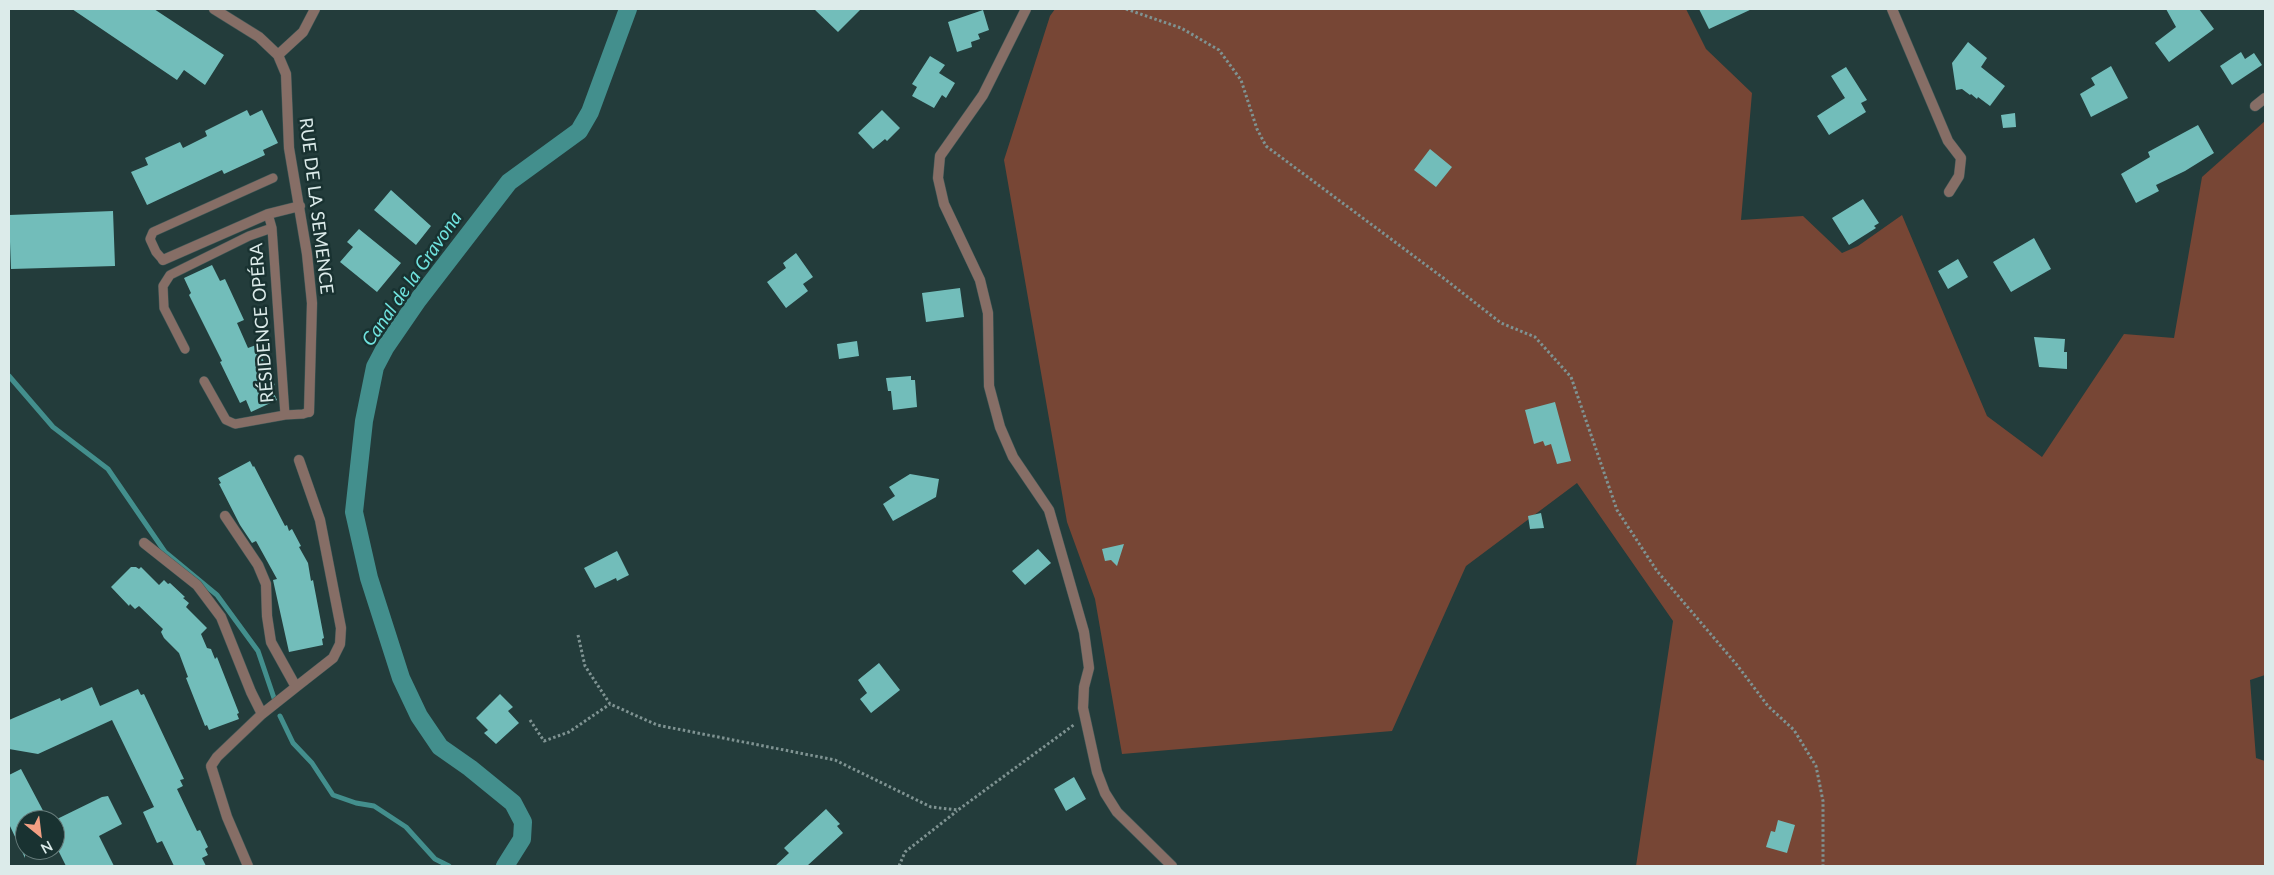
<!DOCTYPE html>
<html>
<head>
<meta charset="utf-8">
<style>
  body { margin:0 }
  #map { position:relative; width:2274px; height:875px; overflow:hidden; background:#233c3b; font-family:Lato,sans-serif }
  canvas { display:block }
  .frame { position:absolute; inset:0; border:10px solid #dcebea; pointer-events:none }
  .north { position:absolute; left:15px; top:810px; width:50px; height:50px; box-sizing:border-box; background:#193231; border:1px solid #677c7b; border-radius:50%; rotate:151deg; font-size:14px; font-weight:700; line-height:20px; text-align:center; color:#dcebea }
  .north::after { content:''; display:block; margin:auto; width:18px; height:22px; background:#f39f83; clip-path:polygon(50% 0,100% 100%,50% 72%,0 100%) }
</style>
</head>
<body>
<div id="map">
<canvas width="2274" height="875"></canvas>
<div class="frame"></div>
<div class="north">N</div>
</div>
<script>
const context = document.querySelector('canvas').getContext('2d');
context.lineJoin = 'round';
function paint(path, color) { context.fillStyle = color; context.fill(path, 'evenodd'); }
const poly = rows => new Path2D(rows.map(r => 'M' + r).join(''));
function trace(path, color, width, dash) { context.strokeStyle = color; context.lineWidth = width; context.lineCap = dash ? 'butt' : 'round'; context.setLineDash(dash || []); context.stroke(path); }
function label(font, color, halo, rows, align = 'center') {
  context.font = font + ' Lato,sans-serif'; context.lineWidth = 5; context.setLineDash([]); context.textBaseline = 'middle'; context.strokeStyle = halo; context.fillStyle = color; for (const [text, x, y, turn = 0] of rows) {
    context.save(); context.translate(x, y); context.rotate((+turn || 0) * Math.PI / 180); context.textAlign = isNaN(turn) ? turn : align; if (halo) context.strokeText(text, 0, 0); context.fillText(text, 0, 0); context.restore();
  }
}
paint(poly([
  [1055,9,1686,9,1706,49,1752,93,1741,220,1803,216,1842,253,1858,246,1902,215,1987,416,2042,457,2124,334,2174,338,2202,177,2265,121,2265,675,2250,680,2256,758,2265,761,2265,866,1636,866,1673,621,1577,483,1466,566,1392,731,1122,754,1095,599,1067,522,1004,160,1050,16]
]), '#774635');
trace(poly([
  [9,376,53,427,108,469,165,552,217,595,258,651,274,698],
  [280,716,293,743,312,763,333,795,356,803,374,806,406,827,435,859,449,866]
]), '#438f8d', 5);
trace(poly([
  [505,866,522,839,523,822,513,803,470,768,440,747,419,716,401,678,369,578,354,512,364,421,375,367,385,348,418,300,509,182,579,131,590,112,628,9]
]), '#438f8d', 18);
paint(poly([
  [72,9,154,9,224,55,205,85,184,70,177,80],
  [814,9,861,9,838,32],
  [1699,9,1752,9,1709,29],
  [2166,9,2199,9,2214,29,2169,62,2155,43,2176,27],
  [983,10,989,30,978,34,980,39,971,42,972,47,957,52,948,22],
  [1968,42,1987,58,1981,67,2005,86,1990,106,1978,97,1977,99,1971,94,1970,95,1962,89,1956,90,1952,63],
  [2241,52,2245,59,2254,53,2262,65,2232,85,2220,66],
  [930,56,945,65,939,73,955,83,946,98,942,95,934,108,912,96,917,87,912,84],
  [2111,66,2128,98,2091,117,2080,94,2095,85,2091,78],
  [1846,67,1867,100,1861,103,1866,112,1829,135,1817,116,1845,98,1831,76],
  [247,110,250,116,262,110,278,143,263,150,265,155,224,174,222,170,147,205,131,172,148,165,145,158,180,142,183,148,207,136,205,131],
  [882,110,900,128,887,141,885,139,873,149,858,133],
  [2015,113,2016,127,2003,128,2001,115],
  [2198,125,2214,153,2185,171,2156,185,2159,191,2136,203,2121,174,2150,157,2148,152],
  [1430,149,1452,167,1436,187,1414,170],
  [391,190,431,226,416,245,374,210],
  [1863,199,1879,223,1874,226,1876,228,1849,245,1832,218],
  [113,211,115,266,11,269,9,215],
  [359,229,401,263,377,292,340,262,353,247,347,242],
  [2034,238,2051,269,2011,292,1993,262],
  [796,253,813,277,803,284,808,291,786,308,767,282,786,268,783,263],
  [1958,259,1968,277,1948,289,1938,271],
  [212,265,220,281,225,279,244,320,237,323,248,348,256,345,275,385,271,387,277,400,251,412,246,400,240,403,220,362,222,361,189,295,191,293,184,278],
  [960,288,964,317,926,322,922,293],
  [2034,337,2065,339,2064,352,2067,352,2067,369,2039,367],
  [857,341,859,356,839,359,837,344],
  [911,376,911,380,915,380,917,407,893,410,891,391,888,391,886,378],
  [1555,402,1571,461,1557,464,1551,444,1545,446,1543,441,1534,444,1525,410],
  [250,461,253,467,254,466,285,526,287,525,289,531,292,529,301,546,299,547,308,563,311,581,313,580,324,638,322,639,323,645,289,652,273,580,277,579,256,541,252,543,240,525,219,484,221,483,218,478],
  [910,474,939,479,936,497,893,521,883,504,895,496,889,487],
  [1541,513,1544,528,1530,529,1528,516],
  [1124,544,1117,566,1111,560,1105,561,1102,549],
  [1038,549,1051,563,1025,585,1012,571],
  [617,551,629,575,617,581,616,578,595,588,584,568],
  [131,567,136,567,139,569,141,567,159,585,164,580,168,584,170,583,185,597,183,598,189,603,186,607,207,628,201,634,207,648,211,649,215,659,217,657,239,713,237,714,239,719,209,730,207,725,205,726,186,678,188,677,179,653,164,638,161,632,163,629,139,606,135,609,130,604,129,606,111,587],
  [879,663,900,690,871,713,860,699,867,693,858,680],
  [92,687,100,706,138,689,141,695,144,694,184,779,180,780,183,786,177,789,197,831,200,830,208,847,205,849,208,855,202,858,206,866,174,866,162,841,157,843,143,812,154,807,112,720,38,754,9,749,9,720,60,698,61,701],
  [500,694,513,707,508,711,519,723,496,744,484,733,488,730,476,718],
  [21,769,48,820,25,820,25,858,9,824,9,775],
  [1074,777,1086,799,1066,811,1054,789],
  [108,796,122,824,99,836,114,866,66,866,55,844,55,820,102,797],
  [826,809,840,824,837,826,843,833,807,866,775,866,789,853,784,848],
  [1778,820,1795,825,1787,853,1766,847,1771,831,1775,832]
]), '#72bdba');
const service = poly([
  [268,214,272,228,285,415],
  [163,260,156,252,150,239,153,232,273,178],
  [185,349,164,308,163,286,170,275,249,236,272,228],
  [204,381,226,420,235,424,285,415,303,414,309,412]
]);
const minor = poly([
  [214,9,259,37,278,55,286,74,289,148,307,254,312,303,309,412],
  [1026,9,983,95,940,156,938,178,944,204,980,280,988,313,989,386,1000,427,1013,457,1049,510,1084,632,1089,668,1084,687,1083,708,1097,772,1105,793,1117,812,1172,866],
  [1892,9,1948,141,1961,158,1959,176,1949,192],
  [278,55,303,32,315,9],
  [2255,106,2265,98],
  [163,260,268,214,300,206],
  [225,516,258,565,266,584,267,616,271,642,296,687,262,714],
  [144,543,197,585,221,617,251,692,262,714,217,757,211,766,227,817,248,866],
  [296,687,333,658,340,644,341,628,320,520,299,460]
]);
trace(service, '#415857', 10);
trace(minor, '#415857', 11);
trace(poly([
  [1126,9,1181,28,1219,50,1241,80,1257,129,1266,146,1446,280,1501,323,1535,337,1571,377,1617,510,1657,571,1737,665,1768,706,1794,730,1816,766,1823,801,1823,866],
  [578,635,585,666,610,704,657,725,835,760,931,807,958,810,1075,724],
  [530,720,544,741,569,732,610,704],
  [899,866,905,852,957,811]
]), '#7f9392', 3, [2.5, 2.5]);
trace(service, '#866e66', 9);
trace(minor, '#866e66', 10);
label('18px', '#dcebea', '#193231', [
  ["RUE DE LA SEMENCE",316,206,83],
  ["RÉSIDENCE OPÉRA",262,323,-94]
]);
label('italic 19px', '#70e3df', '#193231', [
  ["Canal de la Gravona",412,279,-55]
]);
</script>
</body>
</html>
